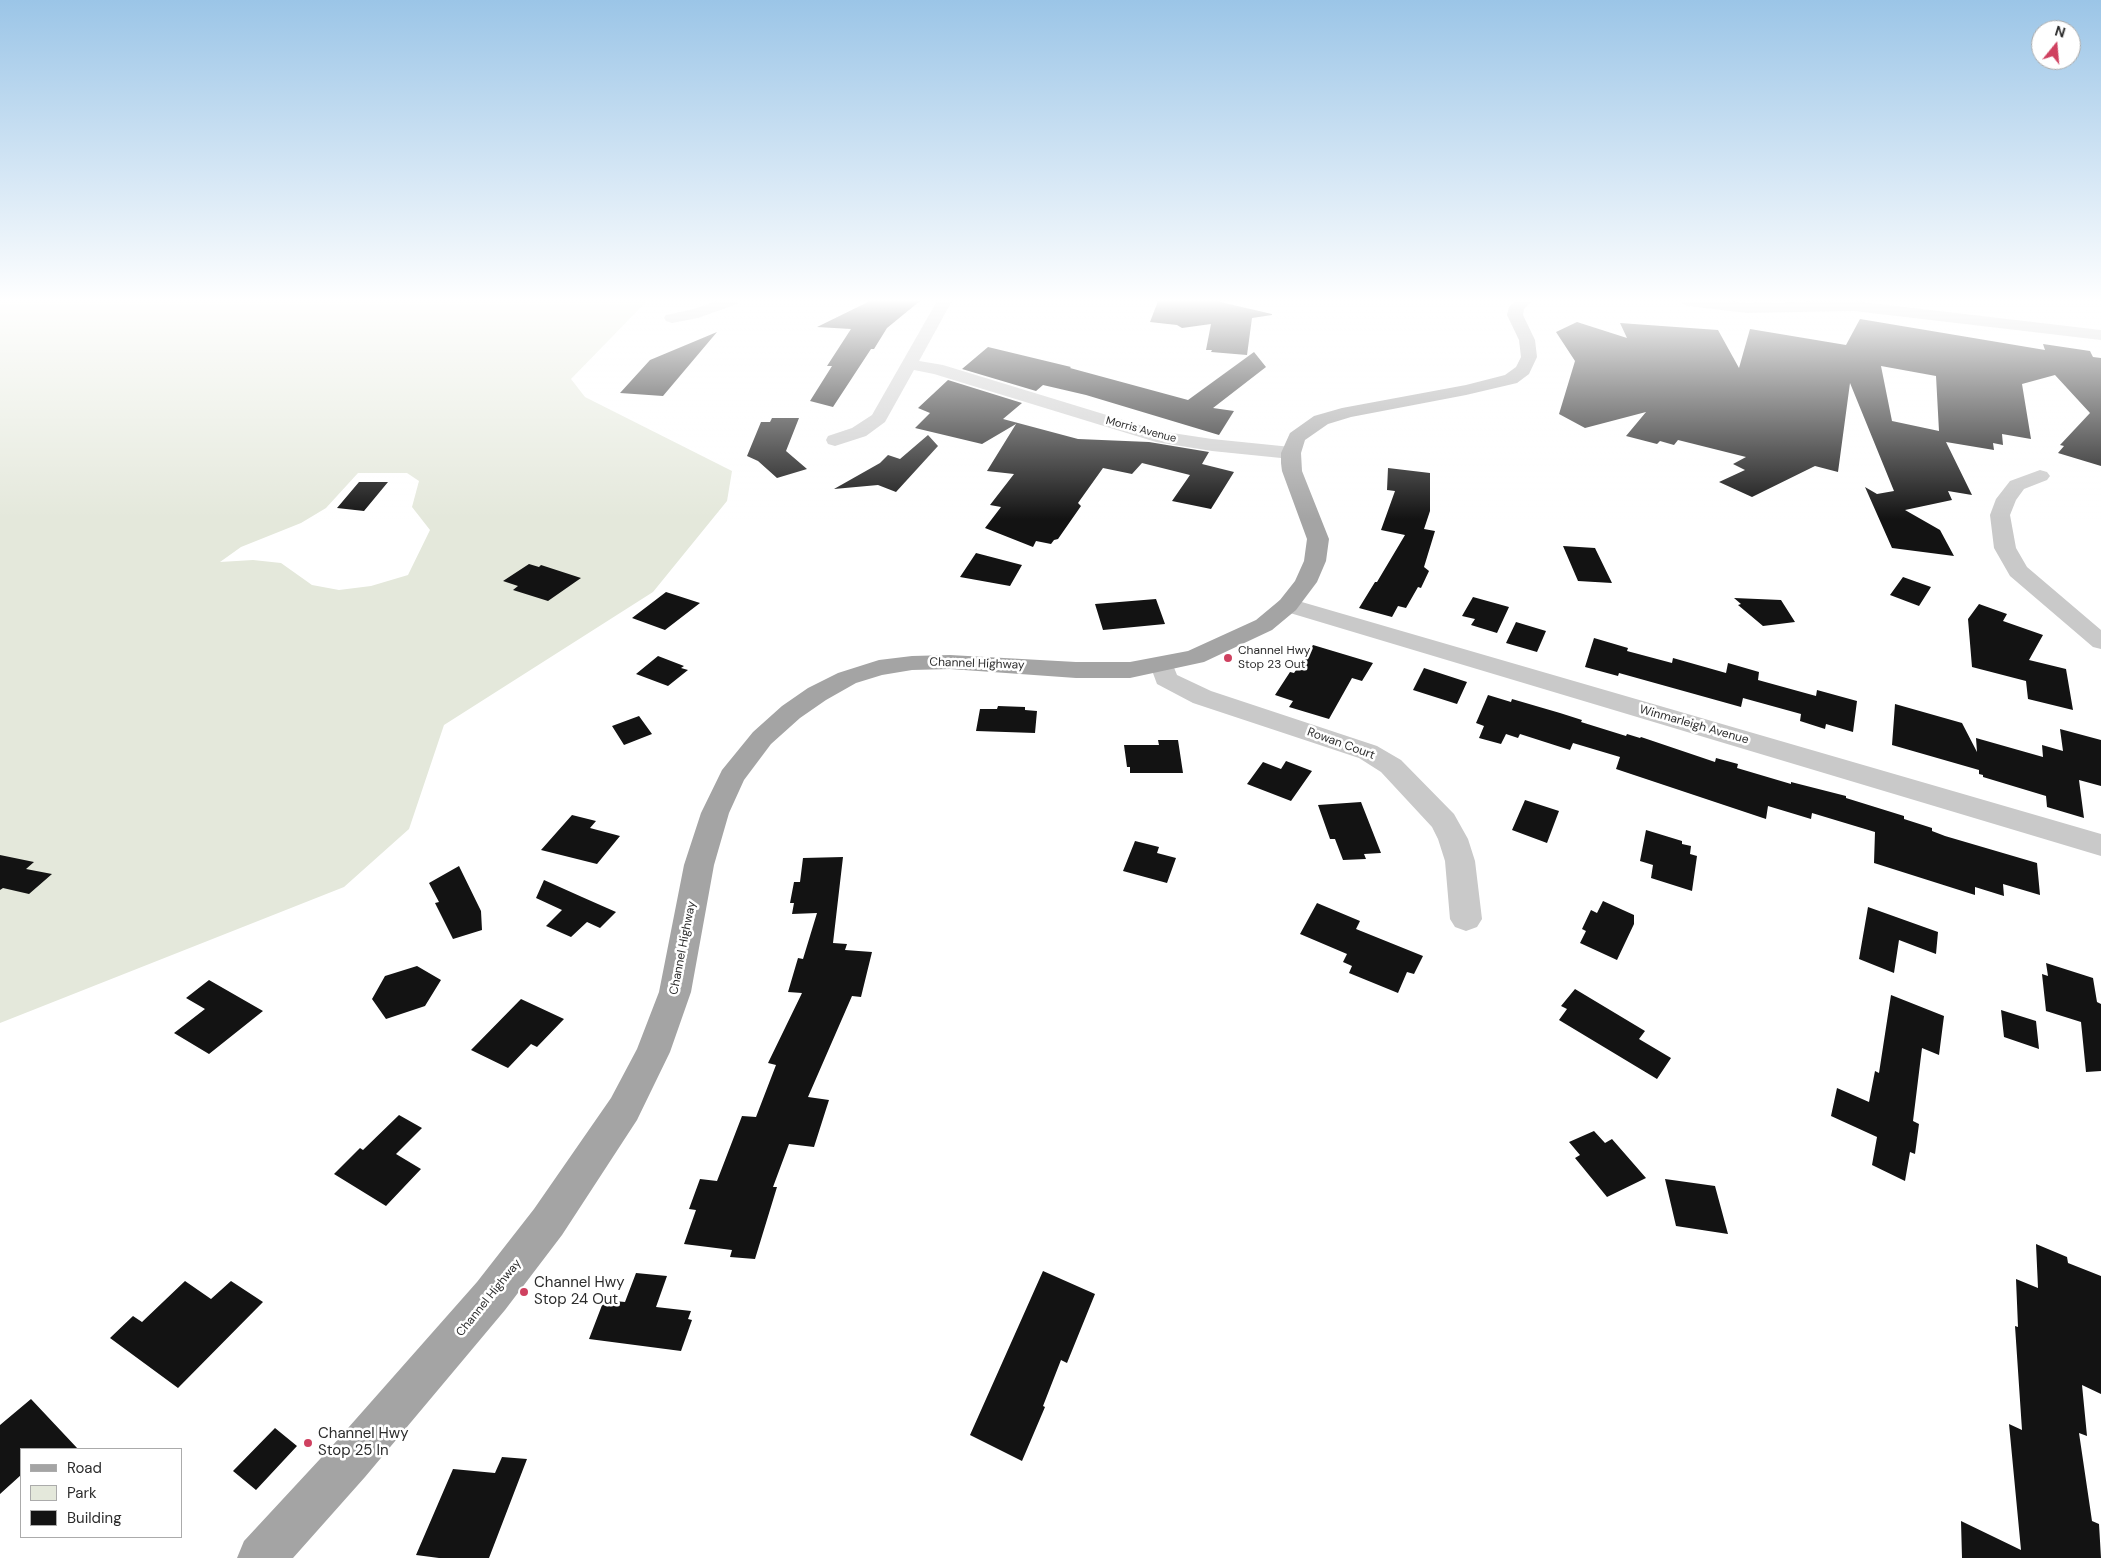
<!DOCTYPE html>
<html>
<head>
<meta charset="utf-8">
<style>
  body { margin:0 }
  #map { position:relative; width:2101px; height:1558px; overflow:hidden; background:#fff; font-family:"DM Sans",sans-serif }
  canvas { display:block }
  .legend { position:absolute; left:20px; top:1448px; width:162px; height:90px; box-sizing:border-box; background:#fff; border:1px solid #ababab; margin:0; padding:6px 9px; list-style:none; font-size:15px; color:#2c2c2c }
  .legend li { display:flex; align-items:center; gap:10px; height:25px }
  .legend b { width:25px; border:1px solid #ababab }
  .north { position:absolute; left:2031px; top:20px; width:50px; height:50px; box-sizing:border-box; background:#fff; border:1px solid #ababab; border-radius:50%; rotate:17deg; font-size:14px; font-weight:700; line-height:20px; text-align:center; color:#2c2c2c }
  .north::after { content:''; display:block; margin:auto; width:18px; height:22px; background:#cf4160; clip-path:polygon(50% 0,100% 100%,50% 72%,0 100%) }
</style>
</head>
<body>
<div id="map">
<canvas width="2101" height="1558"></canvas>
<ul class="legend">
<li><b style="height:6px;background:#a4a4a4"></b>Road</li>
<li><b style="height:14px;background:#e4e8db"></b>Park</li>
<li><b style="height:14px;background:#131313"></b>Building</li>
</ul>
<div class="north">N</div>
</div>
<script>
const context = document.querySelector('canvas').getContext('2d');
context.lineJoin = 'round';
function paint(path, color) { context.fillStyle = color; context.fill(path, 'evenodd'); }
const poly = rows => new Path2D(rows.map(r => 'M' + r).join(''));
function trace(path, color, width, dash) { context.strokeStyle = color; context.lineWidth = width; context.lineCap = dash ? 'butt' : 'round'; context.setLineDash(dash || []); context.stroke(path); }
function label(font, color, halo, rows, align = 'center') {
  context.font = font + ' "DM Sans",sans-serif'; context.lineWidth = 5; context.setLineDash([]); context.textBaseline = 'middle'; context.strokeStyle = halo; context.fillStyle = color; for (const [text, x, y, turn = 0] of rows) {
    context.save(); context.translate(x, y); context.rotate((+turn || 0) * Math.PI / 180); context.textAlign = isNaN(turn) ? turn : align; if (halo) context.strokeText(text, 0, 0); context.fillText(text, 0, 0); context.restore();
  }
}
paint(poly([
  [0,301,647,301,571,379,585,397,732,471,727,501,653,592,444,725,409,829,344,887,0,1023],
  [358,473,407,473,419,481,412,507,430,530,408,575,371,586,339,590,312,585,281,563,253,560,220,562,241,547,301,523,326,508]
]), '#e4e8db');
paint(poly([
  [870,301,920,301,887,328,874,349,871,349,833,407,810,401,832,366,827,366,851,329,817,327],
  [1158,301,1216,301,1272,314,1272,315,1252,318,1247,355,1211,352,1212,350,1206,350,1211,324,1182,328,1177,325,1150,322],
  [1860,319,2045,350,2043,344,2090,351,2093,357,2101,358,2101,466,2058,453,2064,446,2060,445,2090,413,2055,375,2022,384,2031,439,2002,434,2003,445,1993,443,1994,450,1946,442,1972,495,1948,491,1952,500,1905,510,1940,530,1954,556,1892,548,1865,487,1877,494,1894,491,1850,383,1838,472,1815,466,1752,497,1719,482,1745,470,1733,464,1746,457,1678,440,1674,445,1660,441,1657,444,1626,436,1646,412,1585,428,1559,414,1575,361,1556,332,1577,322,1627,338,1620,323,1718,330,1739,368,1750,329,1846,345],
  [1881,366,1936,376,1939,431,1892,421],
  [717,332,663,396,620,393,650,360],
  [988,347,1071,367,1070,368,1188,400,1254,352,1266,367,1213,408,1234,411,1219,435,1086,395,1043,385,1036,391,962,369],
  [948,380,1022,403,1003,419,1078,439,1149,442,1209,452,1202,464,1234,472,1211,509,1172,501,1190,475,1142,463,1132,474,1103,468,1078,503,1081,506,1058,539,1054,540,1051,544,1036,541,1033,547,985,528,1001,507,990,505,1014,474,987,471,1016,424,982,444,915,428,930,413,918,408],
  [772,418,799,418,786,451,807,469,777,478,758,461,747,456,761,422,770,422],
  [928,435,938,446,896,492,878,485,834,489,880,463,888,455,900,459],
  [1388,468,1430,473,1430,511,1424,529,1435,531,1424,567,1429,571,1421,588,1418,587,1406,608,1398,606,1392,617,1359,608,1375,582,1377,582,1405,535,1381,530,1395,491,1387,490],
  [359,482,388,482,364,511,337,508],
  [1563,546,1595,548,1612,583,1578,581],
  [976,553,1022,565,1010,586,960,577],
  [529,564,539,567,541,565,581,578,548,601,513,590,518,586,503,581],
  [1903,577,1931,587,1919,606,1890,595],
  [666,592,700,603,665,630,632,618],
  [1473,597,1509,607,1497,633,1471,625,1475,619,1462,616],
  [1734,598,1781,600,1795,622,1763,626,1738,605,1741,604],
  [1156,599,1165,624,1103,630,1095,604],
  [1979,604,2007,614,2003,621,2043,635,2029,660,2066,669,2073,710,2028,699,2026,681,1972,667,1968,619],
  [1516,622,1546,631,1537,652,1506,643],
  [1594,638,1628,648,1627,651,1672,663,1673,658,1726,673,1728,663,1759,672,1758,680,1816,696,1817,690,1857,701,1853,732,1826,724,1825,729,1800,721,1801,714,1743,698,1741,707,1619,673,1618,676,1585,667],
  [1313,645,1373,663,1362,681,1352,678,1329,719,1289,707,1293,701,1275,695,1290,672,1294,673],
  [658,656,684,666,681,668,688,670,668,686,636,674],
  [1424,668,1467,682,1457,704,1413,690],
  [1488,695,1511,702,1512,699,1560,713,1582,720,1581,722,1626,736,1627,734,1640,738,1641,737,1715,762,1716,758,1738,764,1737,768,1791,784,1791,782,1846,796,1846,798,1904,816,1904,819,1932,828,1932,831,1945,836,2037,863,2040,895,2003,884,2004,896,1975,887,1975,895,1874,863,1875,832,1812,813,1811,819,1768,806,1766,819,1616,769,1620,757,1573,743,1570,750,1520,734,1518,738,1506,734,1501,744,1479,738,1484,726,1476,723],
  [1895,704,1962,723,1977,752,1976,738,2043,757,2042,745,2063,751,2060,729,2101,740,2101,786,2079,780,2084,818,2047,807,2046,796,1983,777,1983,775,1979,774,1979,770,1892,745],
  [998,706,1025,707,1025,710,1037,711,1035,733,976,731,980,709,997,709],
  [639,716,652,734,624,745,612,726],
  [1158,740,1178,740,1183,773,1130,773,1130,767,1127,767,1124,745,1159,745],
  [1286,761,1312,771,1291,801,1247,784,1263,762,1281,769],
  [1525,800,1559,811,1547,843,1512,830],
  [1361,802,1381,853,1364,854,1366,859,1343,860,1335,839,1330,839,1318,805],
  [572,815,596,821,590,828,620,836,597,864,541,850],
  [1646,830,1682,841,1682,844,1691,846,1690,854,1697,856,1692,891,1651,878,1653,865,1640,861],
  [1135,841,1159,847,1157,853,1176,858,1167,883,1123,871],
  [0,855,34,862,26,869,52,874,29,894,3,888,0,890],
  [843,857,833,943,847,944,845,950,872,952,861,997,852,996,808,1097,829,1100,814,1147,789,1144,773,1187,777,1187,755,1259,730,1257,732,1250,684,1244,696,1210,689,1209,700,1179,717,1181,742,1116,756,1117,776,1065,768,1063,802,993,788,992,798,958,803,959,817,913,792,914,794,903,790,903,794,882,800,882,803,858],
  [459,866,481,911,482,930,453,939,435,903,439,902,429,883],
  [544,880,582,897,616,912,600,928,587,922,571,937,546,926,562,910,536,898],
  [1603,901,1634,915,1634,924,1617,960,1580,943,1586,931,1582,929,1591,910,1597,913],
  [1317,903,1360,921,1356,929,1423,956,1414,974,1407,972,1398,993,1349,973,1352,966,1343,962,1347,954,1300,934],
  [1868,907,1938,932,1936,954,1899,940,1894,973,1859,959],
  [2046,963,2093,978,2097,1002,2101,1004,2101,1071,2086,1072,2081,1022,2046,1011,2042,974,2048,976],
  [417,966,441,980,425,1006,386,1019,372,999,385,976],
  [209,980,263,1011,209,1054,174,1033,205,1009,186,998],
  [1575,989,1645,1031,1639,1039,1671,1058,1657,1079,1559,1020,1567,1009,1561,1006],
  [1891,995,1944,1016,1939,1055,1922,1048,1913,1121,1919,1124,1915,1154,1910,1152,1905,1181,1872,1165,1877,1137,1831,1116,1837,1088,1869,1102,1875,1071,1879,1073],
  [521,999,564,1019,537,1047,531,1044,508,1068,471,1050],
  [2001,1010,2036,1021,2039,1049,2004,1037],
  [399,1115,422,1128,396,1154,421,1169,386,1206,334,1174,360,1148,363,1150],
  [1594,1131,1605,1143,1612,1139,1646,1178,1607,1197,1575,1158,1580,1155,1569,1142],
  [1665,1179,1715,1186,1728,1234,1676,1226],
  [2036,1244,2067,1257,2068,1263,2101,1276,2101,1394,2082,1385,2087,1436,2079,1433,2092,1521,2099,1524,2101,1558,1962,1558,1961,1521,2021,1550,2009,1424,2022,1430,2015,1326,2018,1327,2016,1279,2038,1288],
  [1043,1271,1095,1294,1067,1363,1061,1360,1043,1406,1045,1407,1022,1461,970,1435],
  [636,1273,667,1276,656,1307,691,1311,688,1319,692,1320,681,1351,589,1339,604,1300,625,1302],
  [185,1281,211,1299,231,1281,263,1302,178,1388,110,1338,133,1316,142,1322],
  [31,1399,78,1449,21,1449,21,1475,0,1494,0,1425],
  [275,1428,297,1446,256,1490,233,1471],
  [502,1457,527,1459,489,1558,439,1558,416,1555,453,1469,495,1473]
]), '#131313');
paint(poly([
  [718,301,740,301,737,304,698,318,672,323,666,321,664,318,666,315,694,309,718,301],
  [937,301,952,301,919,361,943,365,1159,431,1212,439,1291,447,1298,449,1301,453,1298,457,1291,459,1212,451,1156,442,934,374,914,370,885,422,866,436,835,446,828,444,826,440,828,436,852,428,872,415,937,301],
  [1680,301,1725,301,1747,303,1854,301,2101,330,2101,340,1854,311,1747,313,1688,306,1683,304,1680,301],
  [2040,470,2047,472,2050,476,2047,480,2024,489,2016,500,2010,515,2016,548,2027,567,2101,630,2101,649,2093,647,2010,576,1994,548,1990,515,1996,499,2010,481,2040,470],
  [1288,598,2101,834,2101,856,1280,610,1276,605,1280,600,1288,598],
  [1162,657,1171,660,1177,675,1211,691,1377,746,1401,760,1454,814,1468,839,1475,861,1482,919,1477,927,1466,931,1455,927,1450,919,1445,861,1438,839,1432,827,1381,772,1359,758,1193,703,1157,684,1150,665,1153,660,1162,657]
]), '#c9c9c9');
paint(poly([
  [1515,301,1532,301,1524,309,1523,315,1535,340,1537,357,1529,374,1517,383,1466,395,1351,417,1328,424,1305,440,1301,453,1302,471,1329,539,1326,561,1317,582,1296,610,1272,630,1204,662,1130,678,1076,678,950,669,912,670,882,675,856,683,826,700,800,718,771,744,744,780,729,813,714,865,691,992,670,1052,637,1120,562,1235,505,1310,365,1477,293,1558,237,1558,244,1541,333,1445,477,1282,534,1209,611,1098,637,1049,659,992,684,865,701,813,722,770,753,732,782,706,808,688,838,673,879,660,912,656,950,655,1076,662,1130,662,1188,651,1256,620,1280,600,1295,581,1304,561,1307,539,1282,471,1281,463,1281,453,1290,433,1314,416,1342,408,1466,385,1505,375,1516,367,1521,357,1519,340,1507,315,1509,307,1515,301]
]), '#a4a4a4');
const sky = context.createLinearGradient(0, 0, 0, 519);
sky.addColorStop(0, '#9bc5e7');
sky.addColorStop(0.58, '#fff');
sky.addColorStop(1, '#ffffff00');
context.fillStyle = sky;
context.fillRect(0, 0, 2101, 519);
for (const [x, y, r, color] of [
  [1228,658,5,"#cf4160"],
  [524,1292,5,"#cf4160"],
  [308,1443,5,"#cf4160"]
]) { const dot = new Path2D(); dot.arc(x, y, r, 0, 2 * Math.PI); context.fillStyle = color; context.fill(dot); trace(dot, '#fff', 2); }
label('11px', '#2c2c2c', '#fff', [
  ["Morris Avenue",1141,430,15]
]);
label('12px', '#2c2c2c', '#fff', [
  ["Channel Hwy",1238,651],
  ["Stop 23 Out",1238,665]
], 'left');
label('12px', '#2c2c2c', '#fff', [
  ["Channel Highway",977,664,2],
  ["Winmarleigh Avenue",1694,725,16],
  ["Rowan Court",1341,744,20],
  ["Channel Highway",683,948,-79],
  ["Channel Highway",489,1298,-51]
]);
label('15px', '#2c2c2c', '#fff', [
  ["Channel Hwy",534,1283],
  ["Stop 24 Out",534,1300],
  ["Channel Hwy",318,1434],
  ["Stop 25 In",318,1451]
], 'left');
</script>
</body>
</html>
